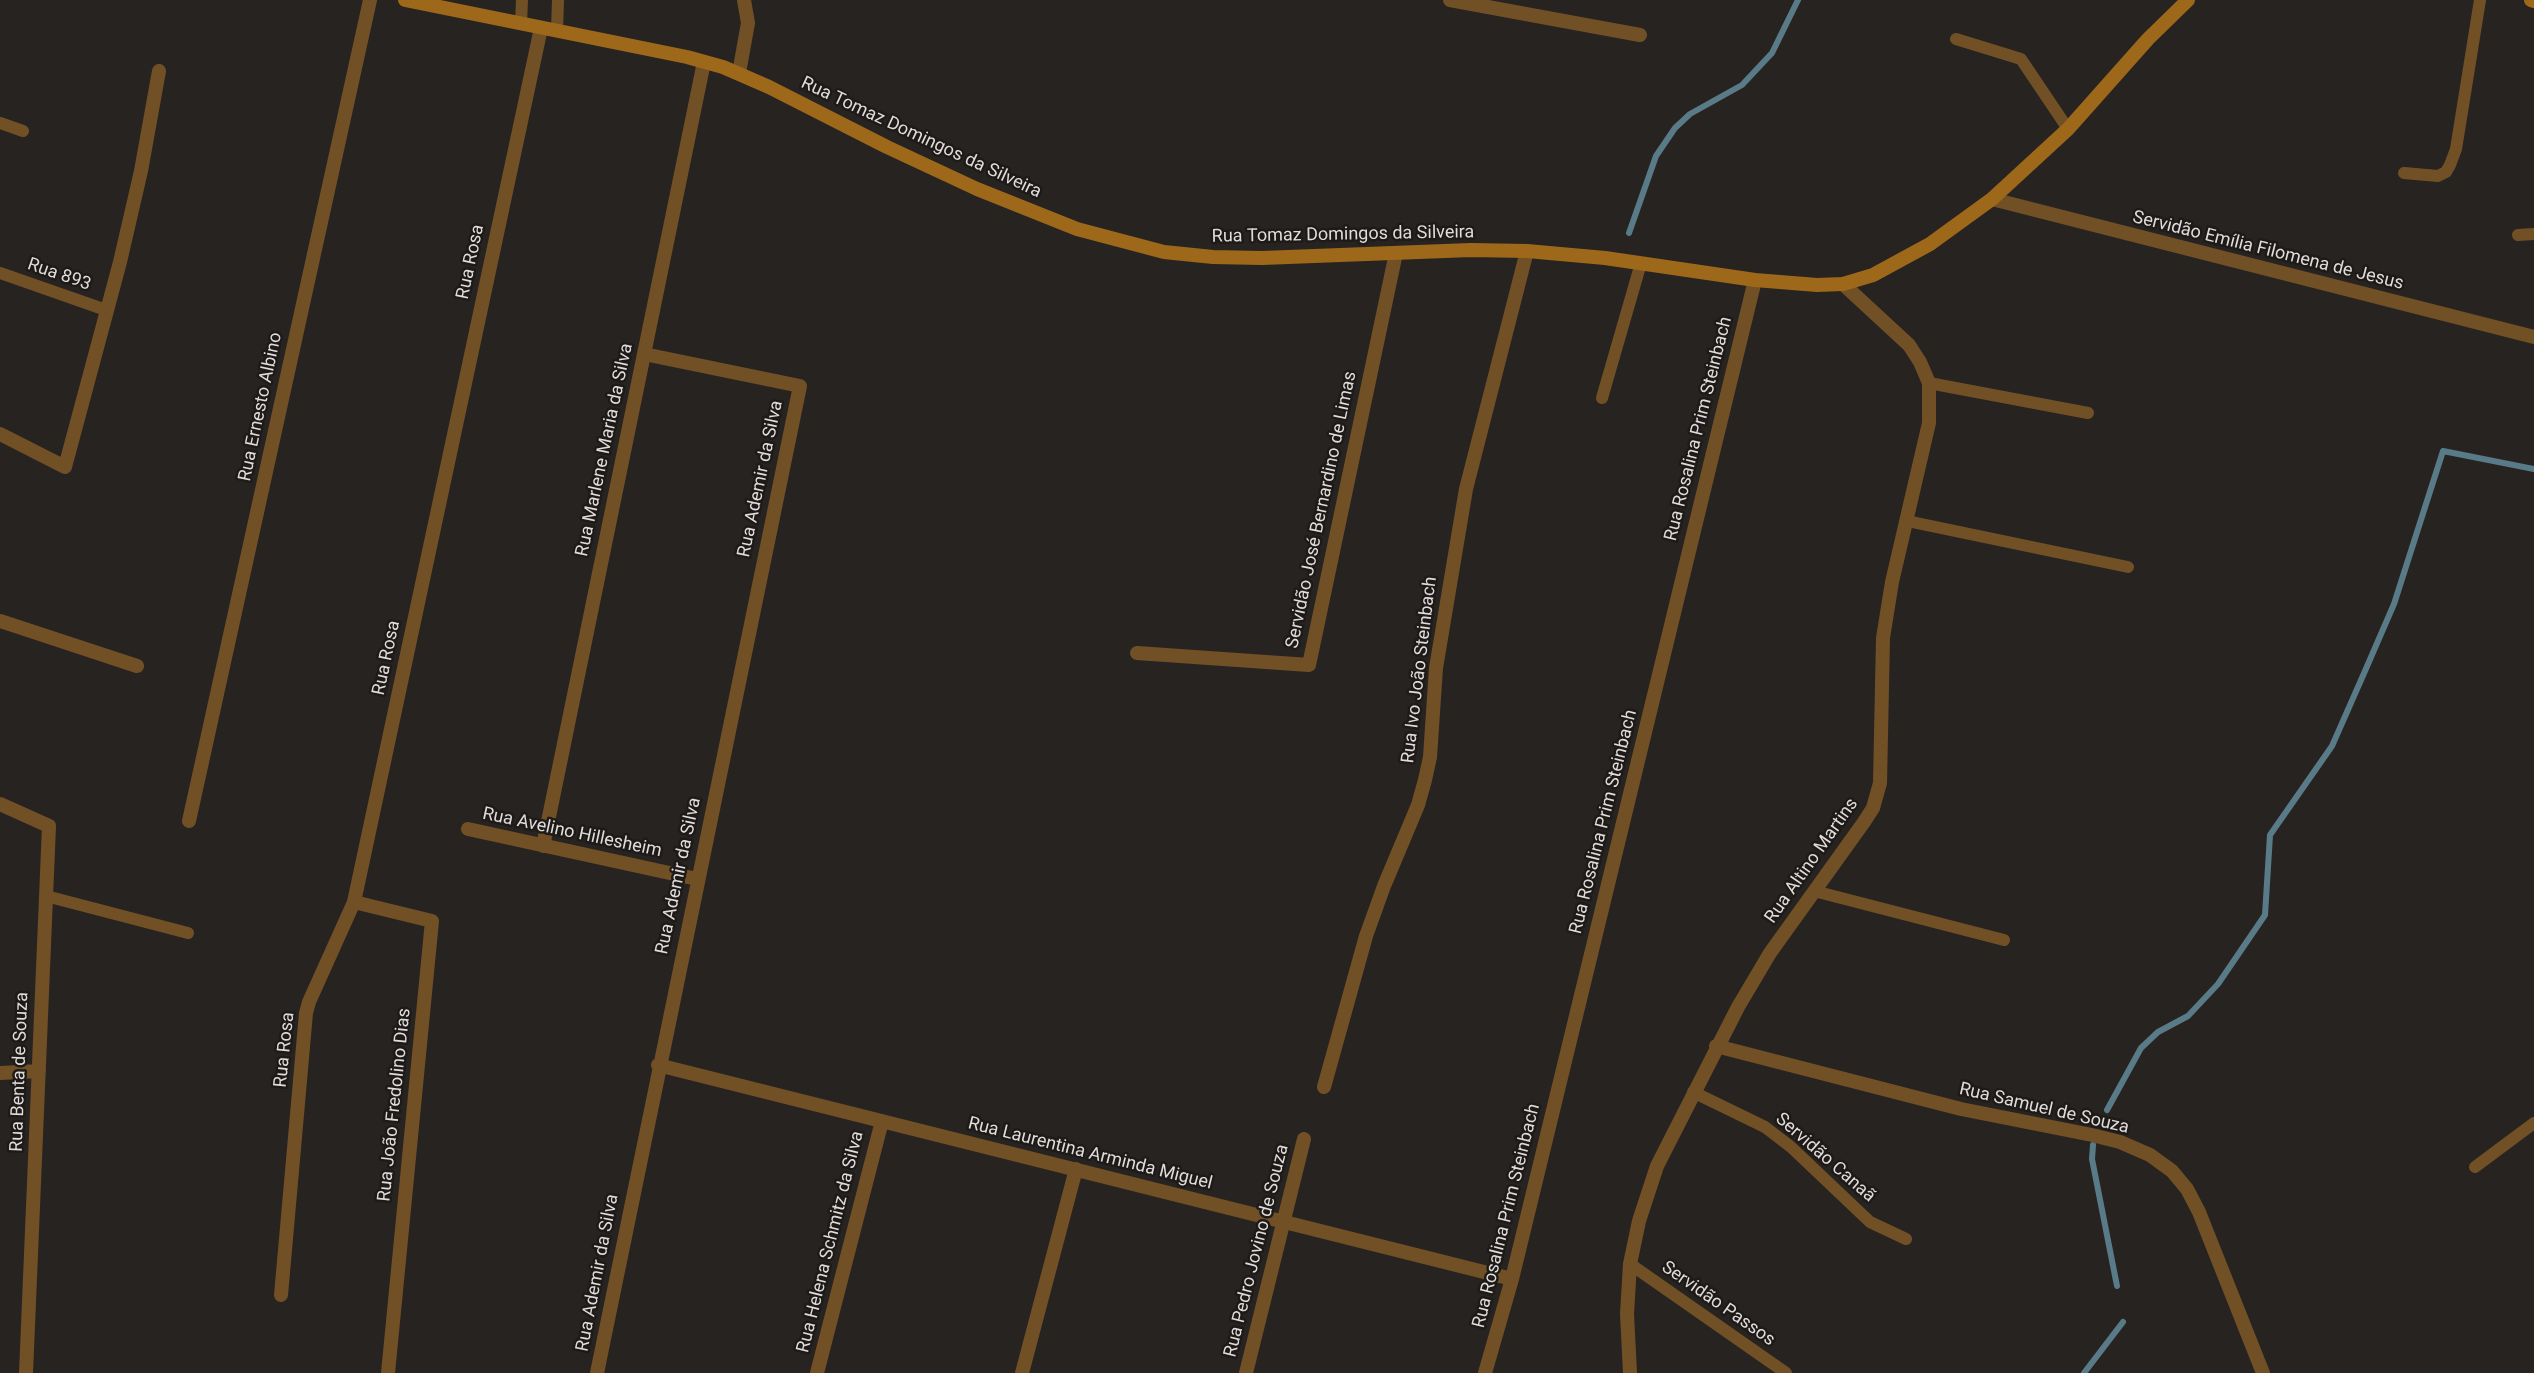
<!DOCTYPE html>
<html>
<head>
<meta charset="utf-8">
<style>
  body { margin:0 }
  canvas { display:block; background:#272321 }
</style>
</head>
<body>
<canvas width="2534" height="1373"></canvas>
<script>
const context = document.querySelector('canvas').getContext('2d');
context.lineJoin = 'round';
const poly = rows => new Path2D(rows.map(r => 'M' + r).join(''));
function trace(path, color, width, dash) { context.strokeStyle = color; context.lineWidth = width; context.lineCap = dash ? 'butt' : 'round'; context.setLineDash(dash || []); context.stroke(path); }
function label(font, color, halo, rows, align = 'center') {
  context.font = font + ' Roboto,sans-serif'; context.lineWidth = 5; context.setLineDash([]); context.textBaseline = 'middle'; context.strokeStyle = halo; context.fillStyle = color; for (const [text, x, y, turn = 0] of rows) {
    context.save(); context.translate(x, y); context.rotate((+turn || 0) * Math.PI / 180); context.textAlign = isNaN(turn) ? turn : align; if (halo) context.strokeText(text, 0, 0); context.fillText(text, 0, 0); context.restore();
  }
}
trace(poly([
  [1629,233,1656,156,1675,128,1690,114,1742,85,1772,53,1798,0],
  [2107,1110,2141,1048,2158,1032,2188,1016,2218,984,2265,915,2270,835,2332,746,2365,671,2394,604,2443,451,2534,469],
  [2093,1145,2092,1159,2117,1286],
  [2084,1373,2123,1322]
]), '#597b88', 6);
trace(poly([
  [521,24,522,0],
  [557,31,558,0],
  [1956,39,2021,59,2068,129],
  [0,123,23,131],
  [2404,173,2438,176,2446,172,2450,165,2456,149,2480,0],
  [2518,235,2534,234],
  [0,273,106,310],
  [1929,383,2088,413],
  [1602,398,1641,263],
  [1907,521,2128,567],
  [1814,891,2004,940],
  [46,896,188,933],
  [1693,1092,1765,1127,1791,1147,1870,1222,1906,1239],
  [2475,1167,2534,1123],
  [1630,1264,1786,1373]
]), '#725026', 12);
trace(poly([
  [1450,0,1640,35],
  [739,73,748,23,744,0],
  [1992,199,2534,337],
  [0,434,65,467,120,262,141,171,159,71],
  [0,621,137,666],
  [1137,653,1309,665,1396,253],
  [0,804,49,826,26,1373],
  [189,821,370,0],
  [468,829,697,879],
  [543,846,704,62],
  [354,902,432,921,388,1373],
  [1716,1046,1961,1109,2092,1135,2120,1142,2150,1155,2172,1171,2187,1189,2199,1212,2263,1373],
  [658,1065,1512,1279],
  [0,1073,39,1071],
  [1324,1087,1366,936,1384,886,1418,805,1425,780,1430,757,1436,668,1466,489,1527,251],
  [281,1295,306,1013,309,1002,354,902,541,28],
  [597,1373,800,386,644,354],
  [817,1373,882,1121],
  [1022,1373,1076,1169],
  [1246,1373,1304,1139],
  [1485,1373,1512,1279,1755,280],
  [1630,1373,1627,1314,1630,1264,1639,1221,1657,1166,1738,1007,1770,953,1864,822,1873,808,1880,783,1883,638,1892,582,1929,423,1929,383,1920,362,1909,345,1843,284]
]), '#725026', 14);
trace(poly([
  [405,0,687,57,723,67,769,87,887,147,977,189,1077,229,1164,252,1213,257,1262,258,1471,250,1527,251,1605,258,1755,280,1817,285,1843,284,1873,275,1930,244,1992,199,2068,129,2148,39,2188,0],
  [2531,0,2534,1]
]), '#9d681a', 14);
label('18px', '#dfdcdb', '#1e1a18', [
  ["Rua Tomaz Domingos da Silveira",921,138,25],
  ["Rua Tomaz Domingos da Silveira",1343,235,-1],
  ["Servidão Emília Filomena de Jesus",2268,251,14],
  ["Rua Rosa",471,262,-78],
  ["Rua 893",59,275,19],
  ["Rua Ernesto Albino",261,407,-78],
  ["Rua Rosalina Prim Steinbach",1699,429,-76],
  ["Rua Marlene Maria da Silva",605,450,-78],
  ["Rua Ademir da Silva",761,479,-78],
  ["Servidão José Bernardino de Limas",1322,510,-78],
  ["Rua Rosa",387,658,-78],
  ["Rua Ivo João Steinbach",1420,670,-83],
  ["Rua Rosalina Prim Steinbach",1604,822,-76],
  ["Rua Avelino Hillesheim",572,833,12],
  ["Rua Altino Martins",1812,861,-55],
  ["Rua Ademir da Silva",679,876,-78],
  ["Rua Rosa",285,1050,-84],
  ["Rua Benta de Souza",20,1072,-88],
  ["Rua João Fredolino Dias",395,1105,-84],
  ["Rua Samuel de Souza",2044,1109,13],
  ["Rua Laurentina Arminda Miguel",1090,1154,14],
  ["Servidão Canaã",1825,1158,41],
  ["Rua Rosalina Prim Steinbach",1507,1216,-76],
  ["Rua Helena Schmitz da Silva",831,1242,-76],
  ["Rua Pedro Jovino de Souza",1257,1251,-76],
  ["Rua Ademir da Silva",598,1273,-79],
  ["Servidão Passos",1718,1304,35]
]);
</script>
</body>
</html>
